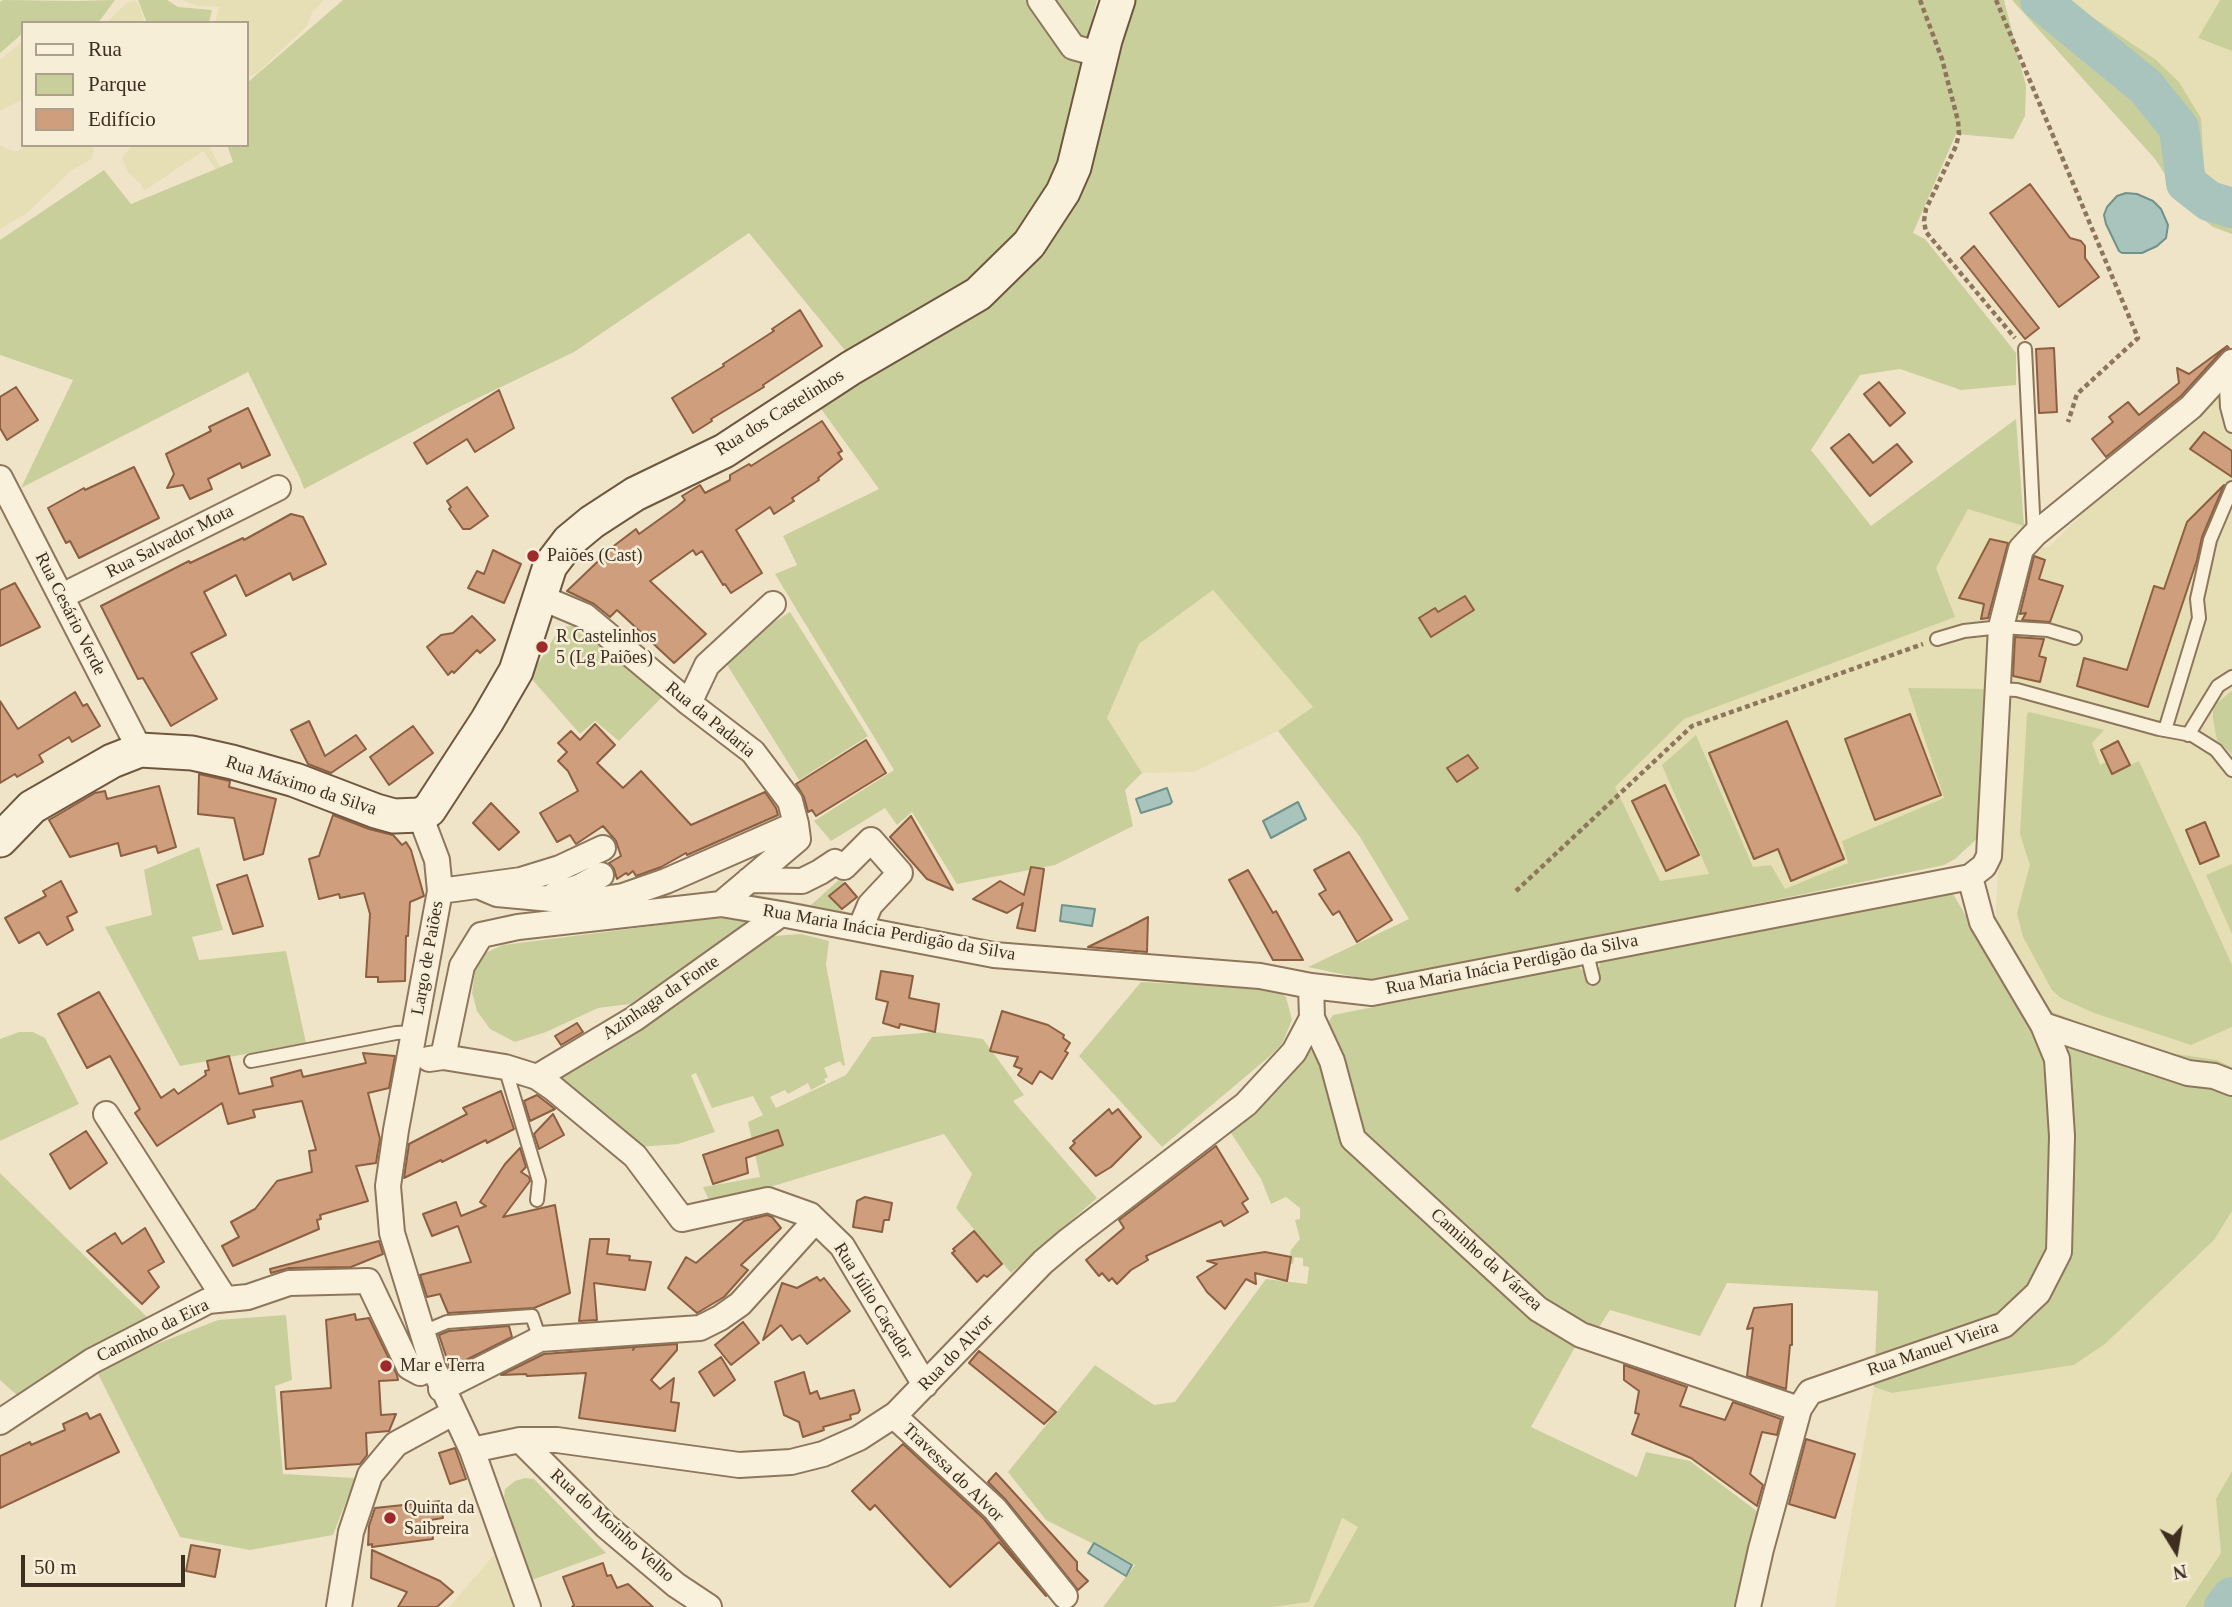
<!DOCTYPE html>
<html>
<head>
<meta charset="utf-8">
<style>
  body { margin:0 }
  #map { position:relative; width:2232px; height:1607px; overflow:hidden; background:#f0e4c8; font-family:Georgia,serif }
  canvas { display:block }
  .legend { position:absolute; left:21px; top:21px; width:228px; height:126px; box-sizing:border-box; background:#f7eed8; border:2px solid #ada18e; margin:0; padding:9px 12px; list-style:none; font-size:21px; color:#3d2e20 }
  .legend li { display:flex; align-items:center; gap:14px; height:35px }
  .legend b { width:35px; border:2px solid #ada18e }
  .north { position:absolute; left:2141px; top:1516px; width:70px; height:70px; -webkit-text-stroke:5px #f7eed8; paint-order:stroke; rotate:169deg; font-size:19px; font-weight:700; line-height:28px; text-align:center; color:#3d2e20 }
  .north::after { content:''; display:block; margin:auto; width:24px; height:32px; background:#3d2e20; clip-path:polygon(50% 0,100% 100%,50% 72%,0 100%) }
  .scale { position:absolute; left:21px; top:1555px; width:164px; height:32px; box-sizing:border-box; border:4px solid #3d2e20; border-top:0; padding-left:9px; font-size:21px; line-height:24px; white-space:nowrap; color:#3d2e20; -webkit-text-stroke:5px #f7eed8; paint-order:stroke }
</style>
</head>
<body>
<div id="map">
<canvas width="2232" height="1607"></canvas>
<ul class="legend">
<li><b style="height:9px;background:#faf1dc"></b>Rua</li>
<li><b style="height:19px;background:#c9cf9b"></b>Parque</li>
<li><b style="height:19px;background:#cf9f7d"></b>Edifício</li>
</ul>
<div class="north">N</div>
<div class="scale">50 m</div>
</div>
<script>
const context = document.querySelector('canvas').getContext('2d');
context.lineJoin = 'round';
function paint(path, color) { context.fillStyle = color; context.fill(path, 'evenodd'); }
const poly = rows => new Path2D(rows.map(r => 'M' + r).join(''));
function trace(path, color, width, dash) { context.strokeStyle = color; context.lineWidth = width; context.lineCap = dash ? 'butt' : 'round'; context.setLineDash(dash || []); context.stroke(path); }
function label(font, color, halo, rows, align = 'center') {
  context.font = font + ' Georgia,serif'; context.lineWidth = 5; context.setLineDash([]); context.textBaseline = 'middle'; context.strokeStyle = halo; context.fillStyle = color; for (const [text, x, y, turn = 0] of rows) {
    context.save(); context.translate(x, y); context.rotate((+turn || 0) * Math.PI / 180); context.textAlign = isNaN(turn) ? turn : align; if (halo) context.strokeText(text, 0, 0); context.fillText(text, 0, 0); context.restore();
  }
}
paint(poly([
  [182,0,324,0,312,13,307,26,256,74,247,76,247,23,215,23,219,7,197,6],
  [2067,0,2220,0,2198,38,2232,51,2232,198,2216,194,2205,179,2201,118,2179,82,2155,59],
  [134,1,138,3,145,23,106,23,127,3],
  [23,41,23,99,0,111,0,60],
  [0,145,9,150,17,151,29,145,92,145,94,151,92,159,72,170,27,213,0,229],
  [132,145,209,145,220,167,230,178,224,181,203,151,144,191,140,183,128,172,122,158],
  [2232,373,2232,1067,2226,1063,2148,1050,2048,1010,1995,925,2008,704,1997,675,2028,554,2040,547,2049,547,2089,507,2190,419],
  [2016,419,2024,526,2015,545,1955,859,1944,865,1412,975,1432,909],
  [1213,590,1313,707,1278,731,1194,772,1142,773,1107,718,1139,644],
  [2232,1211,2232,1471,2216,1499,2221,1553,2185,1607,1835,1607,1874,1387,1892,1393,2074,1365,2105,1344,2214,1240],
  [1341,1518,1358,1527,1313,1607,1273,1607,1309,1602],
  [494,1555,514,1607,449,1607]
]), '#e6deb5');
paint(poly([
  [3,0,76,1,115,0,98,23,23,23,23,33,0,53,0,2],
  [138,0,167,0,178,7,212,10,209,23,147,23],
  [343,0,1097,0,1056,171,1038,207,1001,254,960,289,848,354,749,233,574,352,455,409,304,489,300,478,248,372,21,488,73,380,0,355,0,240,104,170,131,204,233,162,227,145,247,145,247,83],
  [1131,0,2004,0,2026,86,2025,116,2013,139,1956,134,1913,233,1925,239,2016,353,2016,385,1961,390,1900,369,1860,375,1811,450,1871,526,2016,419,2024,526,1968,509,1936,568,1955,617,1684,719,1615,787,1660,881,1709,874,1662,765,1696,735,1753,867,1771,865,1785,889,1848,863,1842,841,1944,798,1908,688,1989,689,1980,836,1955,859,1944,865,1412,975,1365,979,1308,967,1409,919,1360,837,1278,731,1313,707,1213,590,1139,644,1107,718,1142,773,1125,790,1133,826,1055,865,957,884,912,812,897,825,885,808,831,841,814,821,894,770,775,574,797,565,783,536,879,489,819,406,999,296],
  [2012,0,2067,0,2155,59,2179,82,2201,118,2205,180,2216,194,2232,198,2232,234,2213,227,2186,206,2155,159],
  [2220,0,2232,0,2232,51,2198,38],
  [790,612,868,736,799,780,721,655],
  [579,624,665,694,619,741,595,721,580,734,530,677,560,628],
  [2232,691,2232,754,2217,740,2213,720,2213,706],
  [2029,712,2104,730,2092,743,2100,765,2106,762,2112,774,2139,761,2232,965,2232,1027,2191,1045,2094,1013,2061,998,2052,990,2023,937,2017,913,2030,865,2020,834,2027,714],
  [199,847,223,930,192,937,199,960,286,951,306,1043,180,1066,105,927,152,915,144,870],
  [2232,864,2232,934,2206,875],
  [841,878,845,883,829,896,842,911,858,914,859,919,737,896,741,892,811,905],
  [1949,887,2044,1049,2048,1010,2148,1050,2217,1060,2232,1067,2232,1211,2214,1240,2105,1344,2074,1365,1892,1393,1874,1387,1878,1291,1727,1283,1700,1336,1610,1310,1596,1332,1544,1301,1360,1136,1329,1021,1333,1015,1578,966,1583,971,1599,968,1600,962],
  [723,917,753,919,630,1004,598,1008,546,1032,515,1042,490,1029,477,1011,472,993,475,971,483,954,503,945],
  [801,934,829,941,826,965,845,1065,843,1066,840,1061,824,1068,828,1077,824,1079,826,1082,811,1090,808,1083,788,1094,785,1090,770,1097,776,1108,846,1075,872,1037,935,1032,983,1039,1024,1095,1013,1101,1097,1198,1011,1273,956,1208,972,1174,944,1134,711,1205,703,1187,760,1177,748,1122,763,1115,753,1096,712,1108,696,1073,691,1075,715,1132,678,1144,639,1147,556,1079,760,937],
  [1141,982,1276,989,1286,997,1292,1020,1282,1044,1270,1056,1162,1147,1079,1056],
  [19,1032,33,1032,45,1038,79,1104,0,1141,0,1039],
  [1309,1050,1320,1055,1342,1137,1576,1345,1531,1427,1637,1477,1646,1452,1690,1461,1758,1512,1736,1607,1313,1607,1358,1527,1342,1518,1309,1602,1273,1607,1103,1607,1135,1565,1046,1520,1008,1472,1095,1365,1154,1405,1175,1402,1266,1279,1307,1284,1309,1267,1303,1266,1303,1258,1294,1257,1293,1264,1289,1263,1291,1250,1300,1239,1295,1220,1300,1219,1300,1208,1286,1197,1271,1204,1261,1179,1229,1130],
  [0,1173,149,1319,19,1397,0,1380],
  [286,1315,292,1380,275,1386,283,1474,355,1478,333,1535,250,1550,180,1537,95,1368,218,1320],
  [2232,1471,2232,1607,2185,1607,2221,1553,2216,1499],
  [525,1478,534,1479,606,1553,532,1580,504,1497,505,1489,515,1481]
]), '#c9cf9b');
const water = poly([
  [2126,193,2137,194,2153,201,2161,209,2168,225,2166,238,2157,246,2142,253,2122,253,2119,251,2106,224,2104,215,2107,207,2117,196,2126,193],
  [1167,788,1172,802,1170,804,1141,813,1136,799,1167,788],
  [1298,802,1306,819,1271,838,1263,821,1298,802],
  [1062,905,1095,909,1092,926,1060,921,1062,905],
  [1094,1543,1132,1565,1126,1576,1088,1553,1094,1543]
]);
paint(water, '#a9c4bc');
trace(water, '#6f938a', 2);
trace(poly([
  [2040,0,2146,87,2179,128,2186,183,2209,201,2232,208],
  [2224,1607,2232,1597]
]), '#a9c4bc', 40);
const building = poly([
  [2030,184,2070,238,2081,241,2085,246,2085,258,2099,277,2059,307,1990,213,2030,184],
  [1974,246,2039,328,2025,339,1961,258,1974,246],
  [800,310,822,346,763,385,764,387,711,419,712,421,693,433,672,398,724,366,723,364,774,331,772,329,800,310],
  [2227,346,2229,348,2221,352,2181,396,2106,457,2092,439,2113,422,2109,417,2128,402,2139,415,2179,383,2177,368,2189,374,2227,346],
  [2054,348,2057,412,2039,413,2036,349,2054,348],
  [1879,382,1905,413,1890,426,1864,394,1879,382],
  [16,387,38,420,7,440,0,428,0,397,16,387],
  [499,390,514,428,475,452,467,439,427,464,414,443,499,390],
  [248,408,270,455,242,468,240,463,208,479,212,489,190,499,183,485,167,488,174,474,166,454,211,431,209,427,248,408],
  [822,421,842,451,838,453,842,459,818,478,819,480,792,498,794,501,774,514,770,507,736,530,762,573,731,593,725,584,723,585,702,551,696,555,693,550,650,581,706,634,674,663,617,610,610,617,594,604,567,591,615,545,636,529,639,534,678,506,685,500,682,496,700,485,705,493,730,480,730,475,749,464,751,466,822,421],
  [2204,432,2232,451,2232,477,2190,449,2204,432],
  [1849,434,1873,463,1897,444,1912,462,1870,496,1831,448,1849,434],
  [134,467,159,518,79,558,70,541,66,543,48,508,84,488,85,490,134,467],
  [2224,485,2202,537,2197,560,2148,707,2077,686,2084,658,2127,670,2154,586,2164,589,2187,522,2224,485],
  [467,487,488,516,470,529,463,529,449,509,451,507,447,501,467,487],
  [291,514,303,517,326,564,293,580,290,573,246,596,236,575,204,592,226,635,191,653,217,699,171,726,143,678,138,679,101,606,189,561,190,563,243,538,244,540,291,514],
  [1990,539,2008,543,1988,618,1981,619,1984,604,1959,598,1990,539],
  [493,550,521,564,504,603,468,588,477,571,484,574,493,550],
  [2034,556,2045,560,2039,579,2063,586,2050,622,2022,620,2026,613,2020,614,2034,556],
  [15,583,40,627,0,646,0,590,15,583],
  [1465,596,1474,610,1431,637,1419,618,1435,608,1438,612,1465,596],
  [472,616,495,640,480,653,477,650,454,673,452,671,448,675,427,647,441,635,453,633,472,616],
  [2015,637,2044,639,2039,656,2046,658,2040,682,2013,676,2015,637],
  [75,692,83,706,87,704,100,726,72,742,69,737,39,755,43,762,17,777,15,774,0,783,0,701,18,729,75,692],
  [1910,714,1941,795,1875,820,1845,739,1910,714],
  [309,721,325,756,356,735,366,749,331,773,308,764,291,730,309,721],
  [1787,721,1844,859,1791,881,1778,849,1754,859,1709,753,1787,721],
  [595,724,615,745,597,763,623,788,641,771,691,825,765,792,776,808,778,815,687,855,686,853,661,867,636,876,633,871,628,875,626,873,617,879,614,869,609,863,621,856,616,841,603,826,576,844,570,835,557,842,540,813,578,791,568,771,558,761,567,752,558,743,571,731,580,740,595,724],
  [413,726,433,753,389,785,370,757,413,726],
  [866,740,886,773,816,816,812,810,808,812,804,797,796,784,866,740],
  [2118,741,2130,765,2112,774,2101,750,2118,741],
  [1468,755,1478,768,1457,782,1447,768,1468,755],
  [199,774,230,781,229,787,276,799,263,854,244,860,234,818,198,814,199,774],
  [1665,785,1699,855,1666,871,1632,801,1665,785],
  [159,786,176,847,158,853,156,846,121,856,118,843,70,857,49,820,95,793,105,791,107,799,159,786],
  [491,803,519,832,499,850,473,823,491,803],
  [333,815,369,829,393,835,402,845,406,842,411,850,424,896,410,902,408,936,406,936,405,981,378,982,378,977,366,977,370,914,364,893,340,898,339,894,319,899,309,859,319,856,333,815],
  [911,816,953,890,927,879,890,837,911,816],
  [2205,822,2219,856,2200,864,2186,830,2205,822],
  [1349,852,1392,920,1357,942,1339,911,1333,915,1319,894,1326,890,1314,870,1349,852],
  [1031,867,1044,869,1035,931,1017,928,1023,903,1007,913,973,899,1000,881,1024,895,1031,867],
  [1248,870,1273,913,1276,911,1303,960,1273,960,1229,880,1248,870],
  [247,875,263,926,233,934,217,885,247,875],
  [61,881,77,912,67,917,73,930,47,945,39,932,19,943,5,918,46,896,43,891,61,881],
  [845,883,857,897,842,909,829,896,845,883],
  [1148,917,1147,952,1088,947,1129,927,1148,917],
  [881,971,913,976,909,998,939,1004,935,1032,900,1024,899,1028,883,1023,888,1002,876,999,881,971],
  [99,992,161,1098,174,1089,178,1094,206,1075,205,1071,209,1070,207,1061,229,1056,239,1094,273,1086,271,1078,301,1070,303,1077,366,1063,363,1053,395,1056,389,1088,368,1093,380,1139,376,1163,356,1166,368,1201,320,1215,321,1219,317,1220,319,1229,233,1266,222,1246,239,1237,231,1222,255,1209,277,1181,312,1172,309,1151,316,1150,302,1101,253,1110,255,1117,228,1124,222,1103,157,1146,135,1113,140,1109,110,1056,87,1068,58,1014,99,992],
  [1002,1011,1048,1025,1064,1035,1063,1038,1070,1043,1065,1051,1068,1053,1052,1079,1040,1071,1032,1084,1018,1075,1022,1069,1014,1066,1018,1057,990,1051,1002,1011],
  [577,1023,583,1032,561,1045,555,1036,577,1023],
  [501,1091,514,1129,487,1143,486,1140,442,1162,441,1160,404,1178,409,1144,467,1114,463,1108,501,1091],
  [537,1095,555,1109,530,1121,524,1101,537,1095],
  [1109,1109,1112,1114,1118,1109,1141,1137,1111,1167,1096,1176,1070,1148,1075,1143,1073,1141,1109,1109],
  [553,1114,564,1135,539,1149,534,1134,553,1114],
  [778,1130,783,1145,746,1158,748,1173,713,1184,703,1155,778,1130],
  [86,1131,107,1163,70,1189,50,1154,86,1131],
  [1216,1146,1248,1199,1242,1203,1248,1212,1224,1226,1221,1221,1146,1256,1148,1260,1131,1270,1117,1284,1112,1278,1109,1281,1102,1273,1099,1276,1086,1260,1124,1228,1119,1220,1216,1146],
  [520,1148,526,1167,521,1172,529,1177,530,1181,503,1217,555,1205,570,1293,534,1308,448,1313,440,1294,427,1297,420,1275,471,1262,458,1226,432,1236,423,1214,456,1202,461,1216,486,1206,480,1202,505,1164,520,1148],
  [865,1197,892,1203,889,1220,884,1220,882,1232,853,1227,857,1201,865,1197],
  [767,1215,772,1217,781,1228,741,1265,748,1270,724,1297,697,1313,668,1288,686,1257,696,1263,744,1221,767,1215],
  [145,1228,164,1262,148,1271,159,1287,142,1304,87,1251,115,1233,122,1244,145,1228],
  [974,1231,1002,1264,987,1277,984,1275,977,1282,952,1253,955,1251,953,1249,974,1231],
  [590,1239,609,1239,607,1254,630,1256,629,1260,651,1262,645,1290,594,1283,597,1320,579,1321,590,1239],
  [379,1241,383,1254,351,1267,289,1268,271,1273,270,1269,379,1241],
  [1265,1252,1291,1257,1287,1281,1255,1273,1256,1284,1246,1279,1225,1309,1207,1292,1197,1277,1217,1264,1207,1261,1265,1252],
  [817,1277,820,1281,824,1278,850,1311,807,1344,800,1335,792,1340,781,1325,763,1340,782,1283,797,1288,817,1277],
  [1792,1304,1792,1345,1790,1345,1786,1389,1747,1376,1753,1328,1747,1329,1754,1308,1792,1304],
  [355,1314,356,1320,369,1318,397,1375,398,1380,379,1381,381,1415,396,1414,389,1431,366,1433,367,1455,360,1464,286,1469,281,1392,331,1388,326,1320,355,1314],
  [743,1322,759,1343,731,1365,715,1345,743,1322],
  [509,1326,512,1337,450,1368,439,1335,449,1331,509,1326],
  [677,1344,677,1350,651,1380,660,1389,674,1378,671,1402,679,1403,675,1431,579,1418,586,1373,527,1376,526,1374,501,1375,544,1354,634,1347,633,1350,635,1347,677,1344],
  [979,1351,1056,1412,1044,1424,969,1363,979,1351],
  [721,1357,735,1380,714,1396,699,1372,721,1357],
  [1624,1365,1687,1387,1680,1406,1725,1420,1733,1402,1781,1419,1777,1435,1762,1432,1750,1474,1763,1485,1757,1506,1691,1458,1632,1434,1639,1414,1635,1413,1639,1391,1624,1380,1624,1365],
  [804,1372,810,1394,817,1391,820,1399,854,1390,860,1410,858,1413,850,1415,851,1419,823,1427,824,1430,803,1437,799,1422,784,1415,775,1382,804,1372],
  [87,1413,90,1419,100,1414,119,1452,0,1508,0,1456,30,1442,31,1445,65,1430,63,1424,87,1413],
  [1806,1439,1855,1454,1835,1518,1789,1504,1806,1439],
  [903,1444,984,1519,1046,1596,999,1542,950,1587,875,1505,870,1510,852,1491,903,1444],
  [455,1448,466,1479,450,1484,439,1453,455,1448],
  [996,1473,1077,1562,1077,1570,1088,1581,1078,1590,1006,1500,988,1482,996,1473],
  [441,1501,443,1518,430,1520,433,1539,372,1547,372,1544,368,1545,369,1526,375,1508,441,1501],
  [191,1545,220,1550,215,1577,186,1571,191,1545],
  [372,1550,440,1581,453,1592,437,1607,398,1607,407,1592,371,1578,372,1550],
  [603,1563,607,1576,611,1575,617,1588,628,1584,653,1607,572,1607,574,1605,563,1577,603,1563]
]);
paint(building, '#cf9f7d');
trace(building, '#8d5f41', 2);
const lane = poly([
  [2025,349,2034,534],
  [2232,381,2226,387,2227,407,2232,426],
  [1937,639,1964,631,2001,627,2048,630,2075,638],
  [1996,689,2017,690,2159,729,2192,735,2216,750,2232,770],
  [2165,730,2199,618,2197,599,2210,540,2232,488],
  [2188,735,2218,686,2232,677],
  [1586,950,1593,978],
  [251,1061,396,1033,415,1032],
  [505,1067,539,1181,537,1200],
  [423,1332,447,1322,532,1316,540,1339]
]);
const street = poly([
  [1040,0,1073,47,1102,55],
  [0,478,140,750],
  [62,596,278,488],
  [540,597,585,616,689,703,753,752,790,801,796,824,798,839,721,904],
  [689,703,707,665,773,604],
  [420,815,437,860,440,891,396,1130,388,1186,392,1233,433,1367,472,1450,528,1607],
  [749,880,802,881,820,872,835,862,844,867,871,840,900,873,870,905,860,929],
  [478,886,497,894,584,902,623,896,666,881,796,824],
  [440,891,521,880,560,868,603,848],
  [554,895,579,887,601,875],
  [1312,1018,1332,1061,1353,1139,1538,1309,1581,1335,1799,1409],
  [2043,1025,2188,1073,2214,1076,2232,1083],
  [443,1057,462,966,481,935,518,927,721,904,781,914,994,955,1260,976,1311,986,1372,993,1970,877,1984,866,1989,856,2001,627,2021,549,2035,534,2191,407,2232,362],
  [429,1059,443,1057,505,1067,537,1077,553,1088,635,1156,682,1219,768,1200,810,1215,842,1246,925,1385],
  [537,1077,634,1019,781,914],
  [106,1114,225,1299],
  [441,1389,540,1339,700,1328,720,1318,740,1304,815,1221],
  [894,1416,995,1509,1065,1596],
  [0,1422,92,1361,208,1301,248,1297,289,1283,368,1281,409,1367,420,1373,433,1367],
  [520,1440,606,1526,676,1585,709,1607],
  [472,1450,520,1440,557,1440,739,1465,791,1462,823,1454,859,1438,896,1414,1043,1262,1069,1240,1246,1104,1294,1052,1312,1018,1311,986],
  [339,1607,351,1532,370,1475,396,1444,453,1413],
  [1748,1607,1761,1549,1799,1409,1810,1392,2004,1325,2038,1293,2059,1252,2062,1136,2057,1059,2043,1025,1982,922,1970,877]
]);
const secondary = poly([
  [0,840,32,807,112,761,140,750,192,753,232,762,295,780,376,811,394,816,420,815,429,810,487,721,516,671,550,566,569,541,592,522,635,494,724,451,851,368,978,294,1029,244,1063,192,1074,167,1105,40,1118,0]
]);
trace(lane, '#8d765c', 16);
trace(street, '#8d765c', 28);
trace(secondary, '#6f573f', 37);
trace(poly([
  [1920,0,1942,59,1958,121,1959,134,1956,146,1926,209,1924,221,1926,232,2015,338],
  [1996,0,2138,338,2077,394,2068,422],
  [1516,891,1692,726,1923,644]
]), '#8d765c', 4.5, [5, 3.5]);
trace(lane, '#faf1dc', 12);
trace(street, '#faf1dc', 24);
trace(secondary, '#faf1dc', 33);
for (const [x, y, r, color] of [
  [533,556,7,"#9e2a2b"],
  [542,647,7,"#9e2a2b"],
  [386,1366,7,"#9e2a2b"],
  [390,1518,7,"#9e2a2b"]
]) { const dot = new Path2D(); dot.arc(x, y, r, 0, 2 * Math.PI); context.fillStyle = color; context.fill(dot); trace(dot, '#f7eed8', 2.5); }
label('18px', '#3d2e20', '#f7eed8', [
  ["Rua dos Castelinhos",780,413,-32],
  ["Rua Salvador Mota",170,542,-27],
  ["Rua Cesário Verde",70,614,63],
  ["Rua da Padaria",710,720,39],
  ["Rua Máximo da Silva",301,786,18],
  ["Rua Maria Inácia Perdigão da Silva",889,933,10],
  ["Largo de Paiões",428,958,-80],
  ["Rua Maria Inácia Perdigão da Silva",1512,965,-11],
  ["Azinhaga da Fonte",661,998,-34],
  ["Caminho da Várzea",1486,1260,42],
  ["Rua Júlio Caçador",873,1301,58],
  ["Caminho da Eira",153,1331,-26],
  ["Rua Manuel Vieira",1933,1349,-19],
  ["Rua do Alvor",956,1353,-46],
  ["Travessa do Alvor",953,1473,44],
  ["Rua do Moinho Velho",612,1526,42]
]);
label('18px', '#3d2e20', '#f7eed8', [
  ["Paiões (Cast)",547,556],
  ["R Castelinhos",556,637],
  ["5 (Lg Paiões)",556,658],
  ["Mar e Terra",400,1366],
  ["Quinta da",404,1508],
  ["Saibreira",404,1529]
], 'left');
</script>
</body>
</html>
